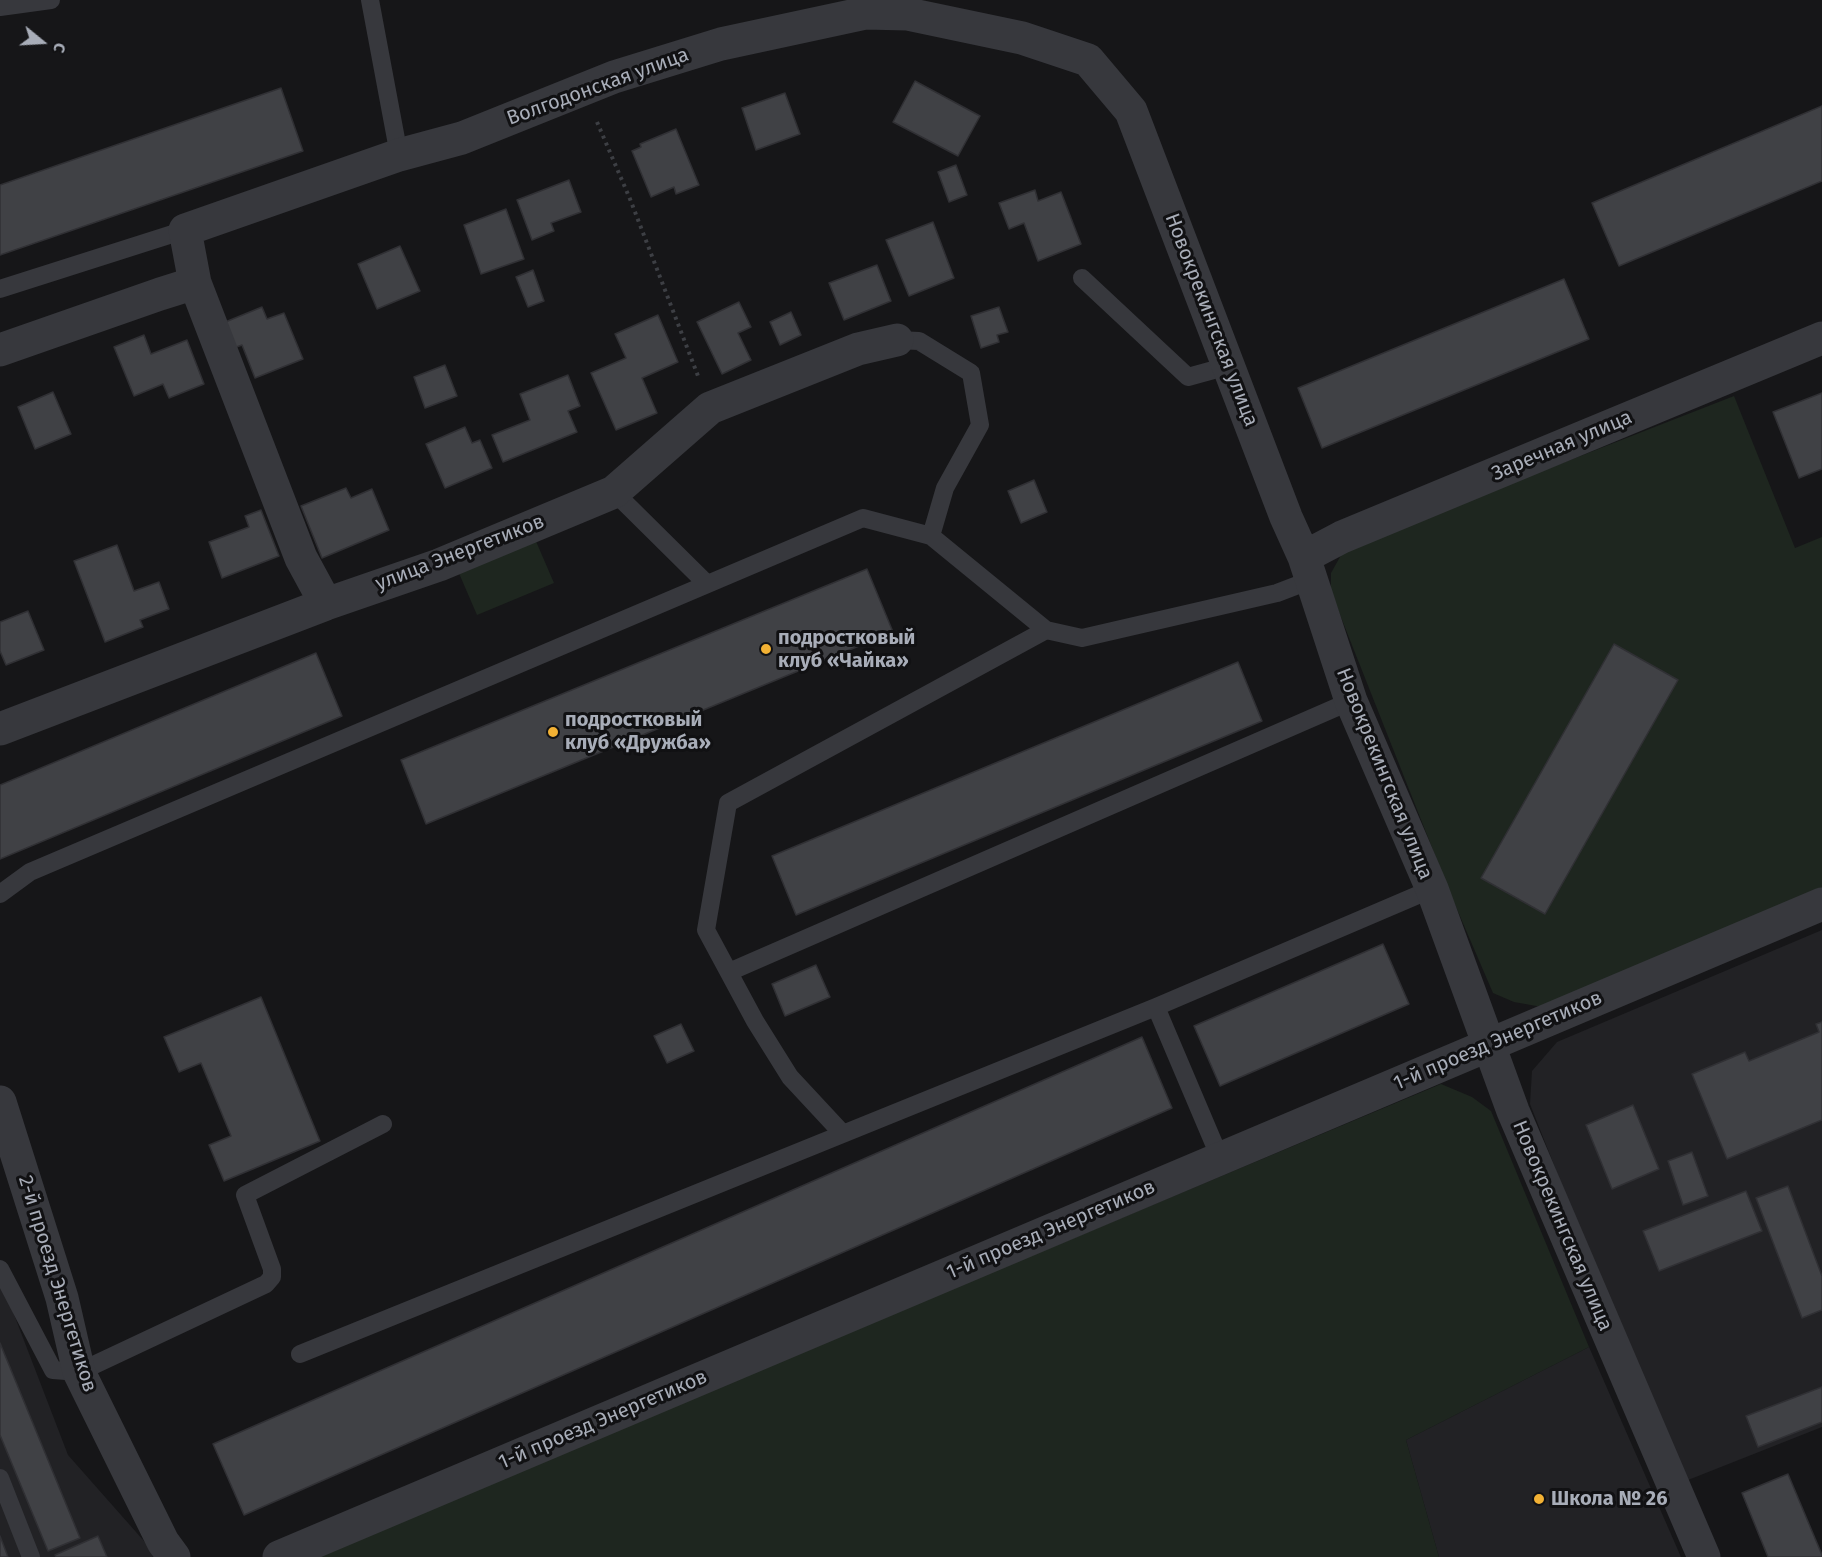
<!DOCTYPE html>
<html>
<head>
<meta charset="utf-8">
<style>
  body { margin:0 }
  #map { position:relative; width:1822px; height:1557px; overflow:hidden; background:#161618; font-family:"Fira Sans",sans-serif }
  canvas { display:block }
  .north { position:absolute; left:12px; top:12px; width:60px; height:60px; -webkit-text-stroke:4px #111113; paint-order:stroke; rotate:108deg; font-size:16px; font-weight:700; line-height:24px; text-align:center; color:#a8adb8 }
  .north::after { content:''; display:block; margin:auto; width:21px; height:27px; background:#a8adb8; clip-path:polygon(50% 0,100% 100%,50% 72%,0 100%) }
</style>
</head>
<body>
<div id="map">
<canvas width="1822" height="1557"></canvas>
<div class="north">С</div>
</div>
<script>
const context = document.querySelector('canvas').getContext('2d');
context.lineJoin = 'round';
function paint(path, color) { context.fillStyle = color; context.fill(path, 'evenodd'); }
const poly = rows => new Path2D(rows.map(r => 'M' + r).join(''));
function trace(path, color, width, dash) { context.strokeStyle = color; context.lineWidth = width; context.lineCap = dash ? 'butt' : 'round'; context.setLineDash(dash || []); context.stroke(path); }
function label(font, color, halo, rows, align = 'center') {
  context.font = font + ' "Fira Sans",sans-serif'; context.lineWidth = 6; context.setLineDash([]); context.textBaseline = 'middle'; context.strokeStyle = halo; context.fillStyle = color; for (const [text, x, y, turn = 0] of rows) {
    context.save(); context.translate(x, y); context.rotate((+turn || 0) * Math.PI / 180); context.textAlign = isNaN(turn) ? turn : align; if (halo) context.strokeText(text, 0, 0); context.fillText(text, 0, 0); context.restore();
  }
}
paint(poly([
  [1822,930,1822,1427,1683,1482,1580,1231,1530,1104,1532,1071,1557,1042],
  [0,1278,68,1455,151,1549,153,1557,0,1557],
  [1589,1347,1681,1557,1439,1557,1406,1440]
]), '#222225');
paint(poly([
  [1734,396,1795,548,1822,537,1822,894,1542,1007,1514,1002,1493,993,1450,893,1331,592,1331,573,1345,548],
  [535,539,554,583,477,615,458,571],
  [1441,1084,1472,1097,1491,1111,1589,1347,1406,1440,1439,1557,313,1557]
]), '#1e261f');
const building = poly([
  [915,81,980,116,958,156,893,122,915,81],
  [281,88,303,151,0,255,0,185,281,88],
  [785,93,800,134,756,150,742,108,785,93],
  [1822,106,1822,181,1619,266,1592,203,1822,106],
  [676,129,699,185,676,194,674,187,651,197,632,151,641,147,640,144,676,129],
  [956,165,967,195,949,202,938,172,956,165],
  [569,180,581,212,551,223,554,231,532,240,517,200,569,180],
  [1035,190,1038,201,1061,192,1081,244,1038,261,1024,223,1009,229,999,203,1035,190],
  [506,209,524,259,481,274,464,225,506,209],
  [933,222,954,278,909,296,886,240,933,222],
  [400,246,420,291,377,309,358,264,400,246],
  [877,265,891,301,844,320,829,283,877,265],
  [533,270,544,301,528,307,516,277,533,270],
  [1564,279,1589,339,1322,448,1298,388,1564,279],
  [739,302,751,327,738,333,751,360,722,374,697,322,739,302],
  [262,307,267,319,284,313,303,359,255,378,242,345,228,350,218,325,262,307],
  [999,307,1008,332,997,335,999,342,981,348,971,316,999,307],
  [791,312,801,335,780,345,770,322,791,312],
  [658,315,678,362,642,378,657,413,616,430,591,373,626,358,615,334,658,315],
  [144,335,151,354,187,340,204,384,169,398,163,384,134,396,114,347,144,335],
  [445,365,457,396,425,408,414,377,445,365],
  [568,375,580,406,568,411,577,432,503,462,492,435,530,420,520,394,568,375],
  [53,392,71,434,35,449,18,407,53,392],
  [1822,393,1822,469,1799,478,1773,412,1822,393],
  [465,427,472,443,480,440,492,468,445,488,426,444,465,427],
  [1034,480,1047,512,1021,523,1008,491,1034,480],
  [346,488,351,498,372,489,389,530,322,558,301,506,346,488],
  [261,510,279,556,222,578,209,542,249,527,245,516,261,510],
  [117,545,134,591,159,582,169,609,140,620,143,627,105,642,74,561,117,545],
  [867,569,893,632,426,824,401,760,867,569],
  [28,611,44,650,6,665,0,651,0,622,28,611],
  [1614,644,1678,680,1545,914,1481,878,1614,644],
  [316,653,342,716,0,859,0,785,316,653],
  [1238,662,1262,721,796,915,772,856,1238,662],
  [1383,944,1409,1004,1220,1086,1194,1026,1383,944],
  [816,965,830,997,785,1016,772,984,816,965],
  [261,997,320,1141,224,1181,209,1145,231,1136,201,1063,179,1072,164,1037,261,997],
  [1822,1022,1822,1120,1727,1159,1692,1074,1745,1052,1749,1061,1819,1032,1816,1024,1822,1022],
  [681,1024,694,1051,667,1063,654,1036,681,1024],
  [1142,1037,1172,1108,244,1515,213,1444,1142,1037],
  [1633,1105,1659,1169,1612,1189,1586,1125,1633,1105],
  [1692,1152,1708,1196,1683,1205,1668,1161,1692,1152],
  [1788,1186,1822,1276,1822,1310,1802,1318,1756,1198,1788,1186],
  [1746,1191,1762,1231,1659,1271,1643,1231,1746,1191],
  [0,1343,80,1538,48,1551,0,1435,0,1343],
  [1822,1387,1822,1422,1758,1447,1746,1416,1822,1387],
  [1788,1474,1822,1555,1822,1557,1768,1557,1742,1493,1788,1474],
  [0,1536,8,1557,0,1557,0,1536],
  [98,1536,107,1557,56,1557,55,1555,98,1536]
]);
paint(building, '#404145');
trace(building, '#303034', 1.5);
trace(poly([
  [597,122,630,199,698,376]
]), '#3d3f44', 4, [3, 4.5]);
trace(poly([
  [370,0,399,155],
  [0,7,51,0],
  [1082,278,1188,377,1228,366],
  [0,289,185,230],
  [897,340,919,341,971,373,980,425,945,488,931,536],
  [614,492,707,584],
  [0,894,30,872,863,518,931,536,1046,630,1082,638,1277,593,1311,580],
  [729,972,1351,701],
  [1156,1007,1220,1158],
  [843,1134,790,1077,755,1021,706,930,728,803,1046,630],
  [0,1269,53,1370,79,1372,266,1284,272,1277,272,1269,245,1195,383,1124],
  [300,1354,1156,1007,1432,889],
  [0,1478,31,1557]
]), '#37383d', 18);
trace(poly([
  [0,350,160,294,195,283],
  [1304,557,1342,537,1822,338],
  [326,604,301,558,195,283,185,230,399,155,462,138,614,77,721,44,865,13,908,14,1022,38,1088,60,1131,111,1286,517,1304,557,1351,701,1432,889,1513,1111,1704,1557],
  [0,729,326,604,439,565,614,492,710,408,858,349,897,340],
  [0,1102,62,1298,79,1372,163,1542,174,1557],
  [279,1557,1822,904]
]), '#37383d', 33);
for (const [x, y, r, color] of [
  [766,649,6,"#f2b134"],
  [553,732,6,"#f2b134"],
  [1539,1499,6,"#f2b134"]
]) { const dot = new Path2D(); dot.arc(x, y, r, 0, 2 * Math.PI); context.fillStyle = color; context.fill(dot); trace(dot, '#111113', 2); }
label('20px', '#a8adb8', '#111113', [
  ["Волгодонская улица",598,87,-20],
  ["Новокрекингская улица",1211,320,69],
  ["Заречная улица",1562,446,-23],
  ["улица Энергетиков",460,553,-21],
  ["Новокрекингская улица",1384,774,68],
  ["1-й проезд Энергетиков",1498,1041,-23],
  ["Новокрекингская улица",1562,1226,67],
  ["1-й проезд Энергетиков",1051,1230,-23],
  ["2-й проезд Энергетиков",57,1284,73],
  ["1-й проезд Энергетиков",603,1420,-23]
]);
label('bold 20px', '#a8adb8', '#111113', [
  ["подростковый",778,638],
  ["клуб «Чайка»",778,661],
  ["подростковый",565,720],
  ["клуб «Дружба»",565,743],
  ["Школа № 26",1551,1499]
], 'left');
</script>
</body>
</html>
